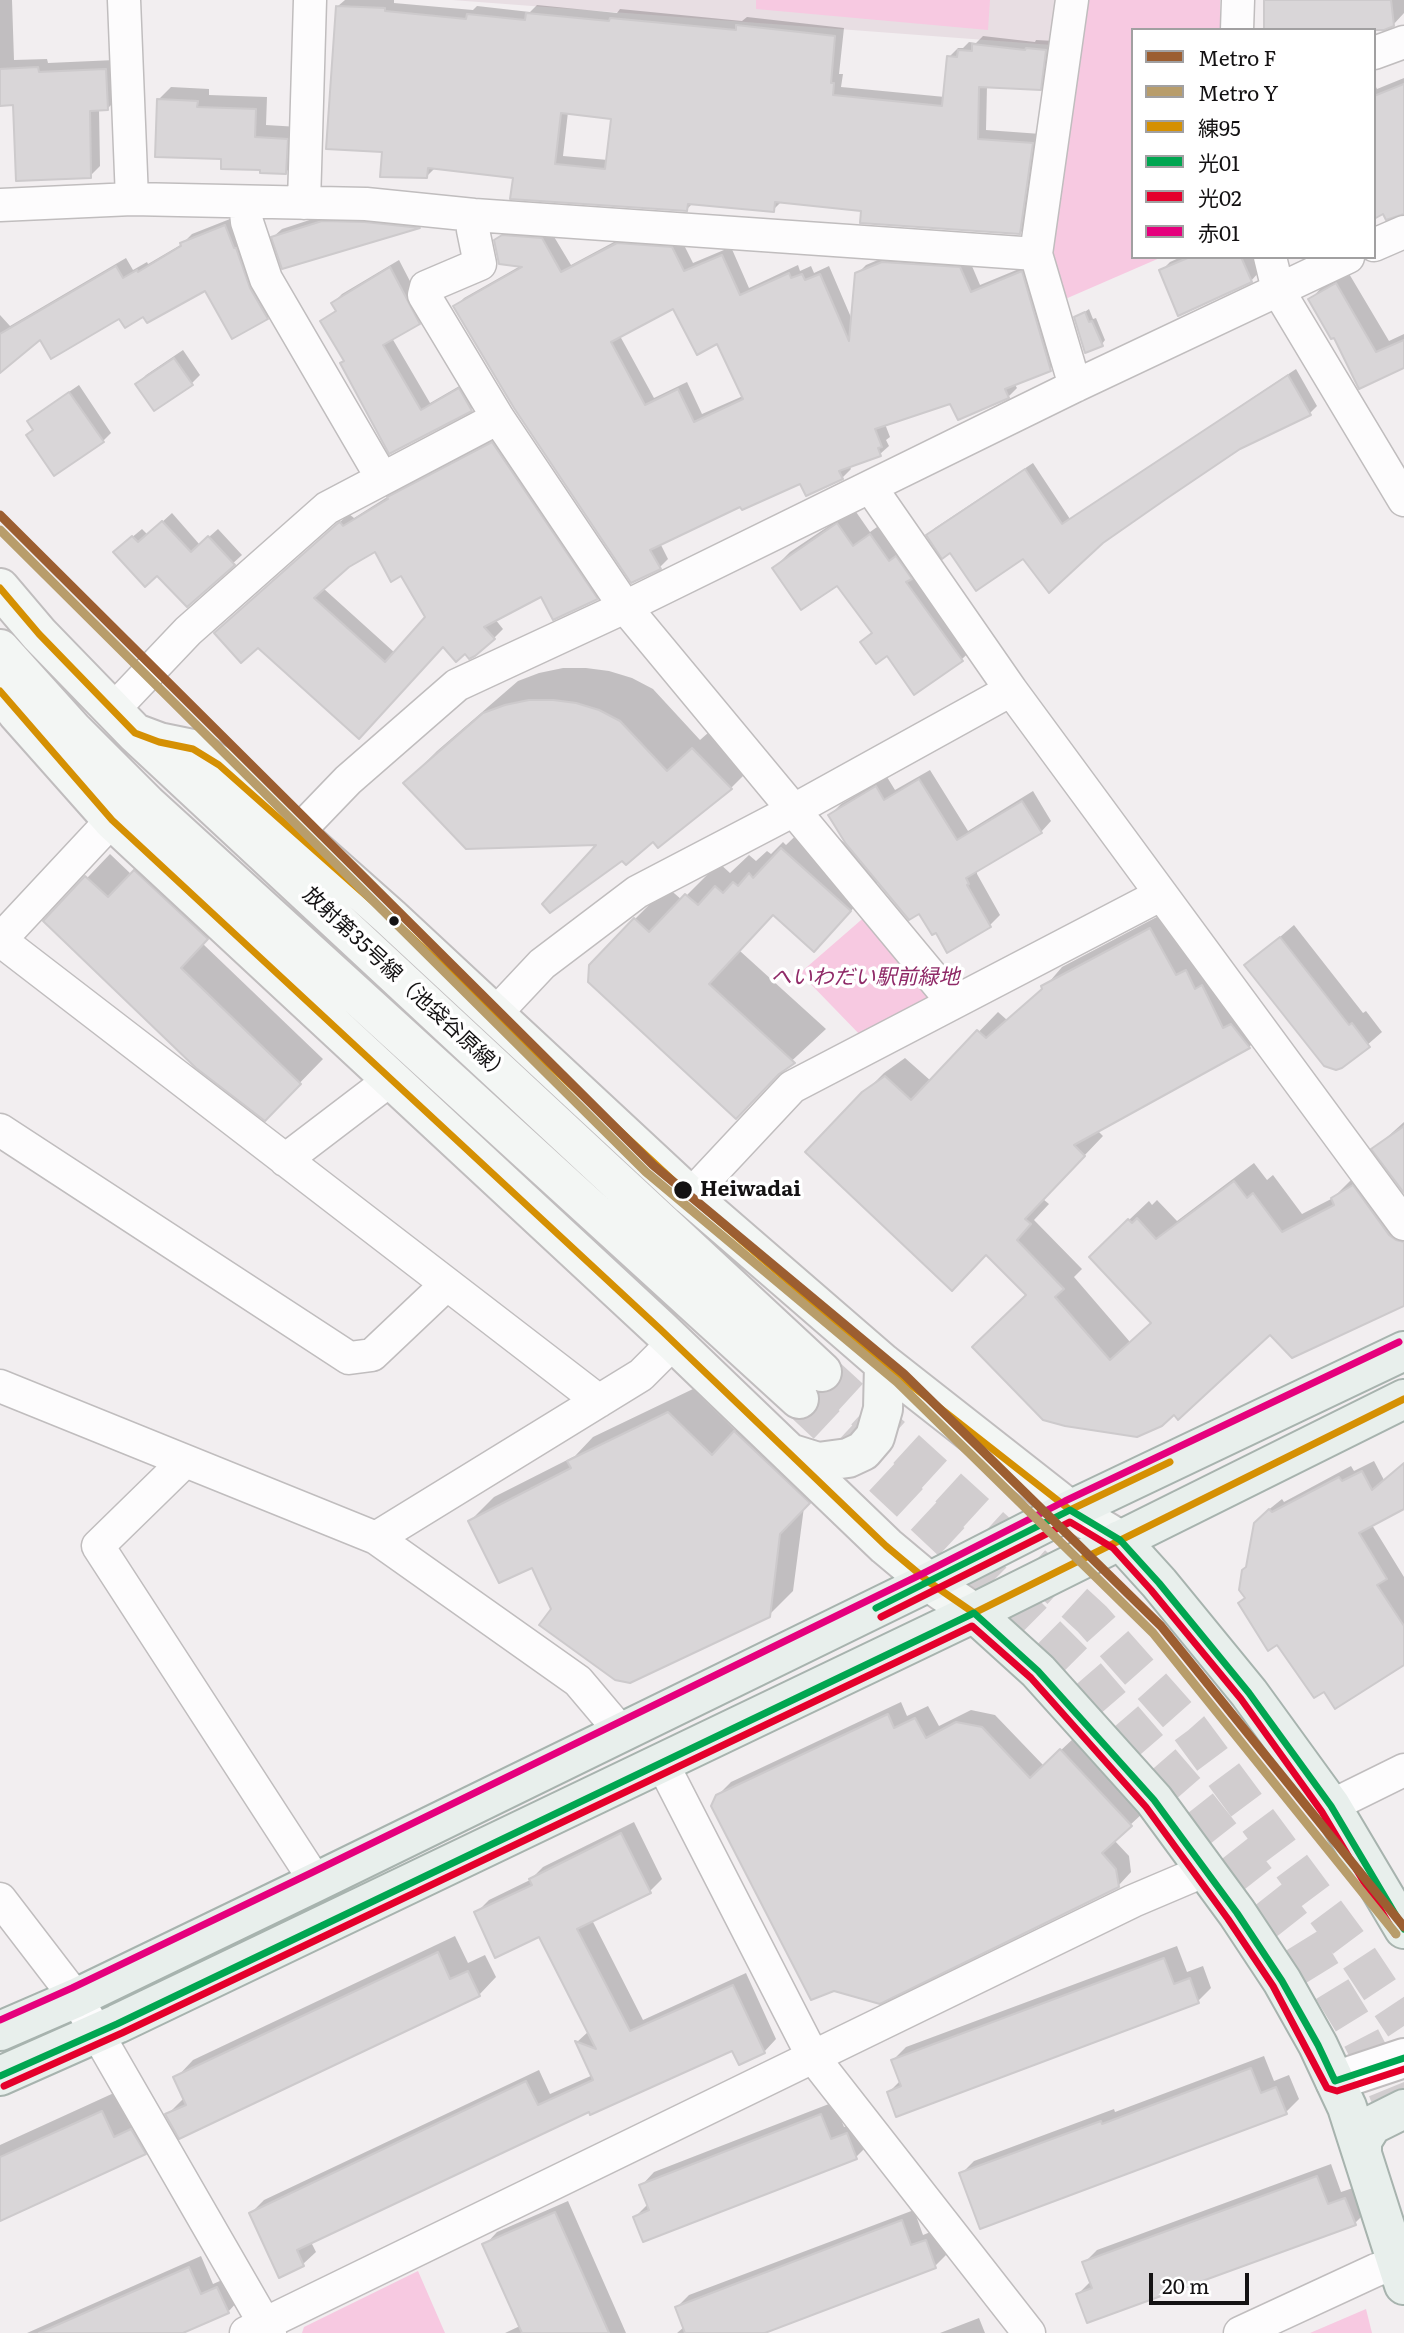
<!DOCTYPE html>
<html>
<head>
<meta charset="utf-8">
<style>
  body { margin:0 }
  #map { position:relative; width:1404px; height:2333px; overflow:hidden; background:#f2eef0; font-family:Literata,"Noto Sans JP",serif }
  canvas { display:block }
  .legend { position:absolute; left:1131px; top:28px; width:245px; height:231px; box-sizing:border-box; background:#fff; border:2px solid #a1a0a1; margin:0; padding:9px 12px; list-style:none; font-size:21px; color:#141213 }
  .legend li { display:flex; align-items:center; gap:14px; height:35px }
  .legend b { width:35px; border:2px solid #a1a0a1 }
  .scale { position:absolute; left:1149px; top:2273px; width:100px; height:32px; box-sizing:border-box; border:4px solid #141213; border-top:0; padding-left:9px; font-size:21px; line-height:24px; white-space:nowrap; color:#141213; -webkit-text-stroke:5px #fff; paint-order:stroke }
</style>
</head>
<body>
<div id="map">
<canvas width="1404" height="2333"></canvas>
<ul class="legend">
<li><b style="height:9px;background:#9c5e31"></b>Metro F</li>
<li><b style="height:9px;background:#b89d6b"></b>Metro Y</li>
<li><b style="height:9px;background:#d59003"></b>練95</li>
<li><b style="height:9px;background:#00a651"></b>光01</li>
<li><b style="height:9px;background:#e4002b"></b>光02</li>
<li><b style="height:9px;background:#e5007d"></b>赤01</li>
</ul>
<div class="scale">20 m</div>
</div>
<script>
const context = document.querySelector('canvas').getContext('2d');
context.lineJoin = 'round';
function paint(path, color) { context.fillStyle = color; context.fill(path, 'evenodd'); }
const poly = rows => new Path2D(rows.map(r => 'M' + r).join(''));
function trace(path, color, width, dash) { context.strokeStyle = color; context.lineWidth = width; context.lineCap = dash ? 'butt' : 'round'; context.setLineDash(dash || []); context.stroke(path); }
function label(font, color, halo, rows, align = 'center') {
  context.font = font + ' Literata,"Noto Sans JP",serif'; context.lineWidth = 7; context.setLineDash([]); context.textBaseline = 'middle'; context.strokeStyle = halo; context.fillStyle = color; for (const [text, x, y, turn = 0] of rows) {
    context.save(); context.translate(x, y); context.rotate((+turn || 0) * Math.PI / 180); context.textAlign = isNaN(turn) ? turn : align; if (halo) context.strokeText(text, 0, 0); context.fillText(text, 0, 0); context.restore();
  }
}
paint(poly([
  [452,0,1059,0,1052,45]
]), '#e8dee3');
paint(poly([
  [756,0,990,0,988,30,756,9],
  [1081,0,1220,0,1220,30,1133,30,1133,257,1162,257,1063,300,1049,253],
  [868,914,937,995,864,1039,800,973],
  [418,2271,445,2333,302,2333,304,2327],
  [1366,2309,1372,2333,1310,2333]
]), '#f7c9e1');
paint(poly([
  [0,0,12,0,14,60,47,59,48,63,115,60,117,99,107,109,99,109,100,166,90,176,15,104,0,104],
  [345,0,394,0,394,3,473,10,477,6,530,12,537,5,617,13,620,9,742,21,747,17,844,28,839,74,843,74,841,87,945,97,949,57,958,48,963,48,969,42,976,43,983,36,1035,42,1036,40,1055,41,1049,79,1040,88,987,86,986,130,1041,134,1029,224,1020,233,863,209,782,201,773,210,693,203,687,209,515,177,436,167,426,177,384,150,338,6],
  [568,112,613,117,608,160,563,156],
  [1266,0,1404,0,1404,13,1393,25],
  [1404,78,1404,212,1384,212,1374,217,1374,83,1377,89],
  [171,87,209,89,209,95,267,97,266,125,299,127,298,159,286,172,262,168,223,158,158,100],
  [331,213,426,220,419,226,283,267,273,237,282,229],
  [235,217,277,308,267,318,206,288,144,315,120,316,40,338,0,371,0,315,10,326,126,258,133,270,147,262,148,264,182,244,192,234],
  [550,230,571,265,627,235,681,239,693,263,731,247,749,288,798,265,800,271,811,266,814,273,829,266,853,322,857,274,866,265,892,254,969,259,980,285,1031,264,1059,360,1050,369,1014,383,1017,388,1008,397,951,402,885,424,890,437,886,440,889,446,880,454,849,465,851,469,842,478,800,482,741,504,660,543,668,559,660,567,456,306,464,298,522,265,496,240,505,232],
  [674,307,718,342,743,396,702,414,687,382,654,398,620,336],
  [1181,257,1253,257,1259,272,1251,281,1161,271,1170,262],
  [399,260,427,314,419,322,392,338,430,403,468,381,480,401,471,409,390,452,346,361,322,322,337,309,333,303,342,294],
  [1348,272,1389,341,1404,334,1404,366,1334,335,1310,300,1322,287],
  [1089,309,1093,319,1096,318,1105,340,1102,344,1076,318],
  [183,350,200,375,191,384,137,384,146,375],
  [1296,369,1317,406,1310,413,1024,557,951,551,928,535,935,528,1033,463,1070,519],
  [79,385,111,433,103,441,34,429,29,422,38,413],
  [502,434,606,589,597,598,542,594,495,619,503,629,494,638,465,652,444,645,369,728,225,624,349,514,354,518,392,494,398,488],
  [376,550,402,574,427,618,395,653,323,588,348,566],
  [854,509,870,532,887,520,978,644,962,659,915,693,887,654,862,642,873,632,837,583,774,568,790,552],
  [172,513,200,545,218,529,242,555,187,605,124,544,142,529,148,535],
  [563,668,586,668,609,671,632,678,653,689,700,740,726,717,763,756,731,788,658,846,653,840,600,843,405,783,437,751,518,681,539,673],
  [930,770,968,831,1033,791,1051,821,1041,832,977,870,977,874,1000,915,990,925,936,930,920,912,879,881,814,950,774,914,740,951,826,1029,784,1068,635,919,667,887,682,900,719,863,730,873,749,855,756,861,767,851,771,854,783,842,786,845,815,817,849,847,830,815,841,804,887,777,895,790],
  [158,848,230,915,203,944,323,1059,288,1095,46,921,110,854,132,875],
  [1170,910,1268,1028,1249,1047,1097,1130,1103,1136,1043,1199,1049,1204,1034,1220,1082,1269,1074,1277,1130,1342,1152,1322,1110,1238,1149,1201,1152,1205,1157,1200,1177,1221,1254,1163,1267,1180,1273,1175,1302,1214,1333,1198,1352,1179,1404,1210,1404,1304,1270,1332,1174,1412,1028,1294,864,1093,884,1073,905,1058,931,1081,998,1012,1007,1020,1044,988,1062,967],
  [1294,925,1363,1013,1366,1011,1382,1032,1342,1067,1247,965],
  [1404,1122,1404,1190,1374,1149],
  [693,1389,736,1431,760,1408,832,1478,804,1507,793,1591,768,1616,553,1610,533,1566,470,1521,494,1497,575,1456,593,1437],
  [1374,1461,1384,1480,1404,1463,1404,1507,1372,1525,1404,1577,1404,1661,1324,1690,1247,1597,1248,1567,1267,1511,1282,1499,1284,1502,1351,1466,1354,1471],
  [901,1702,907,1716,928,1706,939,1726,971,1710,995,1715,1044,1766,1074,1738,1144,1812,1114,1840,1129,1856,1131,1872,1118,1886,717,1796,731,1782],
  [634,1822,662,1879,650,1891,592,1920,643,2020,746,1973,776,2039,764,2052,733,2049,590,2109,311,2242,316,2252,303,2264,251,2213,264,2200,539,2070,550,2094,593,2075,577,2042,589,2031,539,1935,476,1913,489,1900,530,1880,543,1867],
  [455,1936,468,1963,485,1955,496,1977,479,1995,167,2115,185,2097,176,2078,193,2060],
  [1177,1946,1187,1972,1203,1966,1211,1988,1198,2001,889,2092,901,2080,893,2060,906,2047],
  [1264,2056,1274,2081,1289,2075,1299,2099,1286,2112,961,2174,974,2161,1114,2109,1115,2112],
  [127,2087,169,2128,145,2152,0,2219,0,2145],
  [834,2102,844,2127,860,2121,869,2144,856,2157,635,2217,648,2204,641,2186,654,2172],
  [1331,2164,1341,2192,1359,2186,1368,2210,1355,2223,1078,2294,1091,2281,1084,2263,1097,2250],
  [568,2201,626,2333,505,2333,520,2326,485,2245,497,2232],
  [914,2210,923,2235,938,2229,947,2254,935,2266,761,2333,677,2333,684,2327,677,2307,689,2295],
  [201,2256,213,2284,229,2277,239,2300,228,2312,179,2333,27,2333],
  [979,2318,985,2333,940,2333]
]), '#0003');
const building = poly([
  [1264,0,1391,0,1394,26,1384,30,1264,30,1264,0],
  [336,6,385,8,385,11,466,19,467,14,525,20,526,13,609,21,610,18,736,30,736,25,835,36,831,83,834,83,833,95,942,106,947,56,957,57,958,50,972,51,972,44,1025,50,1026,48,1046,50,1041,90,979,87,978,139,1033,143,1020,234,860,223,861,211,775,202,774,212,688,204,687,211,510,199,513,178,428,168,427,178,380,177,382,152,326,149,336,6],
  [561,113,611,119,605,169,555,164,561,113],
  [38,67,39,72,106,69,108,110,90,111,91,178,16,181,13,105,0,106,0,69,38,67],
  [1404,84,1404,214,1386,220,1383,214,1374,219,1374,96,1404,84],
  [157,99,198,101,197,107,256,109,255,137,288,139,286,174,260,173,260,170,221,169,221,159,155,157,157,99],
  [322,221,365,222,420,228,282,269,271,237,322,221],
  [225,225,234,248,236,248,250,288,268,319,232,339,205,291,147,323,143,317,125,328,119,319,51,359,40,340,0,373,0,334,116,266,123,278,137,270,138,272,181,246,180,243,225,225],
  [502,235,542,238,561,272,617,243,672,247,684,271,722,255,740,295,789,273,791,278,802,274,805,280,820,274,849,341,855,273,882,262,960,267,971,292,1022,271,1051,371,1005,389,1009,398,958,420,950,404,875,429,882,447,878,448,881,456,839,471,843,479,806,496,800,484,742,510,740,507,650,550,661,569,631,583,514,408,453,306,522,267,499,264,494,240,502,235],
  [673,309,697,355,717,344,743,399,694,422,678,389,645,405,611,342,673,309],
  [1190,257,1241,257,1252,282,1178,316,1159,270,1190,257],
  [390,267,420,324,383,345,421,410,459,388,472,411,389,454,340,363,344,361,320,321,336,311,331,303,390,267],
  [1336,283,1376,352,1404,340,1404,368,1359,389,1334,338,1331,339,1308,299,1336,283],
  [1085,312,1089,322,1092,321,1103,346,1085,353,1074,317,1085,312],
  [174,358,193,385,154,411,135,384,174,358],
  [1288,375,1311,415,1240,449,1166,499,1103,543,1049,593,1023,559,976,591,950,553,942,559,926,535,1025,469,1062,524,1288,375],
  [69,392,104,442,54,476,26,435,33,430,27,421,69,392],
  [492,442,598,599,553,620,541,597,484,627,495,639,475,656,469,659,465,654,456,662,443,647,359,739,258,648,241,663,214,633,338,523,340,522,343,526,388,499,387,497,492,442],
  [375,552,391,582,401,576,425,617,385,662,314,598,349,567,375,552],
  [162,521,191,552,208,536,235,565,187,607,157,576,145,587,113,552,132,536,138,542,162,521],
  [837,523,853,546,870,534,889,561,896,556,912,579,906,582,963,661,914,695,887,656,876,664,860,642,872,633,837,586,801,610,772,568,837,523],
  [529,700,553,700,576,703,599,710,620,721,667,771,692,748,732,789,658,848,653,842,626,865,622,861,550,913,542,904,596,845,466,849,403,783,483,713,505,705,529,700],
  [919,779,957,840,1022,801,1042,833,966,878,969,884,967,885,991,927,947,953,936,933,932,935,919,914,909,920,846,844,828,815,876,786,884,800,919,779],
  [781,848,851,911,814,952,773,915,709,984,795,1063,779,1074,736,1119,588,982,589,965,634,918,649,932,685,894,698,905,715,886,723,893,733,882,738,886,749,873,753,878,781,848],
  [134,870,208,939,181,968,301,1084,265,1121,196,1068,43,921,85,876,108,897,134,870],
  [1150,928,1176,975,1186,970,1195,989,1202,985,1223,1028,1231,1024,1250,1048,1074,1145,1085,1156,1025,1219,1031,1224,1017,1240,1064,1289,1055,1297,1110,1360,1151,1323,1089,1257,1128,1219,1132,1223,1137,1218,1156,1239,1234,1181,1247,1198,1253,1193,1282,1232,1334,1205,1331,1198,1353,1185,1389,1235,1396,1240,1404,1242,1404,1306,1292,1358,1270,1335,1178,1420,1174,1415,1162,1426,1137,1437,1065,1426,1043,1420,972,1347,1026,1295,986,1255,952,1291,805,1152,862,1092,885,1076,911,1100,977,1030,986,1038,1042,989,1041,986,1150,928],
  [1280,937,1349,1025,1352,1023,1370,1047,1342,1068,1336,1070,1324,1066,1244,965,1280,937],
  [1404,1126,1404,1193,1371,1149,1404,1126],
  [668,1412,712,1455,734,1431,810,1503,780,1534,770,1617,630,1683,615,1680,539,1625,551,1609,532,1568,499,1583,468,1521,571,1468,567,1461,668,1412],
  [1404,1463,1404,1509,1359,1533,1387,1579,1377,1585,1404,1626,1404,1665,1335,1709,1324,1692,1314,1698,1277,1645,1268,1651,1238,1603,1245,1598,1239,1590,1242,1570,1246,1567,1254,1523,1269,1509,1272,1512,1339,1477,1342,1481,1362,1471,1372,1490,1404,1463],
  [888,1714,894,1728,915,1718,926,1738,956,1722,982,1727,1030,1778,1060,1749,1132,1826,1102,1853,1116,1869,1119,1887,880,2004,834,1991,811,2000,711,1806,716,1795,888,1714],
  [621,1833,651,1893,577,1929,630,2031,733,1985,765,2053,739,2065,732,2051,590,2115,589,2112,297,2250,304,2266,279,2278,249,2213,526,2081,538,2105,593,2080,575,2041,596,2049,539,1937,495,1958,474,1912,532,1885,529,1879,621,1833],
  [438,1952,450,1979,468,1971,480,1996,179,2139,165,2114,186,2105,173,2077,438,1952],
  [1164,1958,1174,1984,1190,1978,1199,2003,896,2117,887,2092,901,2086,891,2060,1164,1958],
  [1251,2068,1261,2093,1276,2087,1287,2114,980,2229,959,2173,1101,2121,1102,2124,1251,2068],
  [102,2111,114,2137,131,2129,146,2154,0,2221,0,2157,102,2111],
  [821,2114,831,2139,847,2133,857,2159,643,2242,633,2217,649,2210,639,2185,821,2114],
  [1317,2176,1328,2204,1345,2198,1356,2225,1087,2323,1076,2294,1092,2288,1082,2262,1317,2176],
  [555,2212,609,2333,522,2333,482,2244,555,2212],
  [902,2220,911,2245,926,2240,936,2268,765,2333,685,2333,675,2307,902,2220],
  [189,2267,201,2294,217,2287,229,2313,183,2333,39,2333,189,2267]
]);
paint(building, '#d9d6d8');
trace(building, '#cdcacc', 2);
trace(poly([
  [822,1372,1092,1619,1190,1729,1351,1946,1404,2026],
  [799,1399,990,1578,1079,1667,1189,1794,1294,1927,1356,2028,1383,2080,1404,2132]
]), '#d1cdcf', 38, [38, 19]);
const minor = poly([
  [124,0,132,199],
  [1072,0,1036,254,1075,386],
  [1237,30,1238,0],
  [1374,53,1404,42],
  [245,202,247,222,266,279,382,478],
  [304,203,310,0],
  [0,205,132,199,366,204,474,215,1036,254],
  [474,215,473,230,480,264,426,287,424,295,498,418,625,607,953,1002],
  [1374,245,1404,232],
  [1270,257,1278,290,1404,500],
  [871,488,1011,690,1404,1224],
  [112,711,188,631,327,508,498,418],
  [297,833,348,780,457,685,625,607,1075,386,1348,257],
  [0,940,599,1401],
  [0,940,112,820],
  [495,1014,542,964,637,892,794,810,1011,690],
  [0,1130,349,1358,372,1355,447,1284],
  [285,1160,390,1080],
  [690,1196,792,1087,1160,895],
  [0,1386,376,1538,578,1681,622,1733],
  [185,1461,98,1546,316,1882],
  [376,1538,641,1375,673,1343],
  [662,1763,813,2057,1029,2333],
  [1331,1806,1404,1770],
  [0,1899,76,1998,97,2033,270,2333],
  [246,2333,1133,1901,1206,1870],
  [1240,2333,1376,2270,1397,2263]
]);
const tertiary = poly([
  [1335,2081,1404,2058]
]);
const secondary = poly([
  [0,588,39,634,135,733,822,1372],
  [0,649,73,730,147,804,799,1399],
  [0,691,17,713,112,820,660,1329,886,1546,929,1582,974,1613],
  [135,733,159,742,193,749,219,765,390,917,690,1196,884,1364,1070,1510,1120,1540],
  [789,1453,818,1462,848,1458,863,1451,875,1437,883,1409,884,1364]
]);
const primary = poly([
  [1120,1540,1159,1583,1249,1693,1331,1806,1404,1929],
  [974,1613,1038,1671,1154,1800,1237,1913,1282,1981,1318,2045,1347,2107,1404,2285],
  [0,2031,76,1998,316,1882,929,1582,1070,1510,1404,1351],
  [0,2076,117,2024,974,1613,1404,1399],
  [1362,2154,1362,2141,1372,2125,1404,2109]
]);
trace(minor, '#c0bdbe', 35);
trace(tertiary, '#c0bdbe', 42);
trace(secondary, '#c0bdbe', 42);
trace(primary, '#a7b3ae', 42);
trace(minor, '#fdfcfd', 32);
trace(tertiary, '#fdfcfd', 38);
trace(secondary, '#f3f6f4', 38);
trace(primary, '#e8efec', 38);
trace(poly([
  [0,588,39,634,135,733,159,742,193,749,219,765,390,917,690,1196,884,1364,1070,1510,1170,1462],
  [0,691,112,820,660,1329,886,1546,929,1582,974,1613,1404,1399]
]), '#d59003', 7);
trace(poly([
  [876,1608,1070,1510,1120,1540,1159,1583,1249,1693,1331,1806,1404,1929],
  [0,2076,117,2024,974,1613,1038,1671,1154,1800,1237,1913,1282,1981,1318,2045,1335,2081,1404,2058]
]), '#00a651', 7);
trace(poly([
  [881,1617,1070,1522,1113,1548,1151,1590,1241,1699,1322,1812,1395,1934],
  [4,2086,122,2033,972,1626,1031,1678,1146,1807,1228,1919,1273,1986,1327,2088,1337,2091,1404,2069]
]), '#e4002b', 7);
trace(poly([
  [0,2020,72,1988,311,1873,924,1573,1065,1501,1399,1342]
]), '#e5007d', 7);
trace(poly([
  [0,515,653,1165,904,1374,1161,1626,1404,1927]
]), '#9c5e31', 9);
trace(poly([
  [0,530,646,1172,897,1382,1153,1633,1396,1934]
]), '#b89d6b', 9);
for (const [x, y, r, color] of [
  [394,921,6,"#141213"],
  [683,1190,10,"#141213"]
]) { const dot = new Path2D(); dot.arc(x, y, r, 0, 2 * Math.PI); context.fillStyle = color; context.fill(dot); trace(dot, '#fff', 2.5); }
label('italic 21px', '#8f2967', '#fff', [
  ["へいわだい駅前緑地",865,978]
]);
label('21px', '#141213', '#fff', [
  ["放射第35号線（池袋谷原線）",406,985,43]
]);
label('bold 21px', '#141213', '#fff', [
  ["Heiwadai",700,1190]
], 'left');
</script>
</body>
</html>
